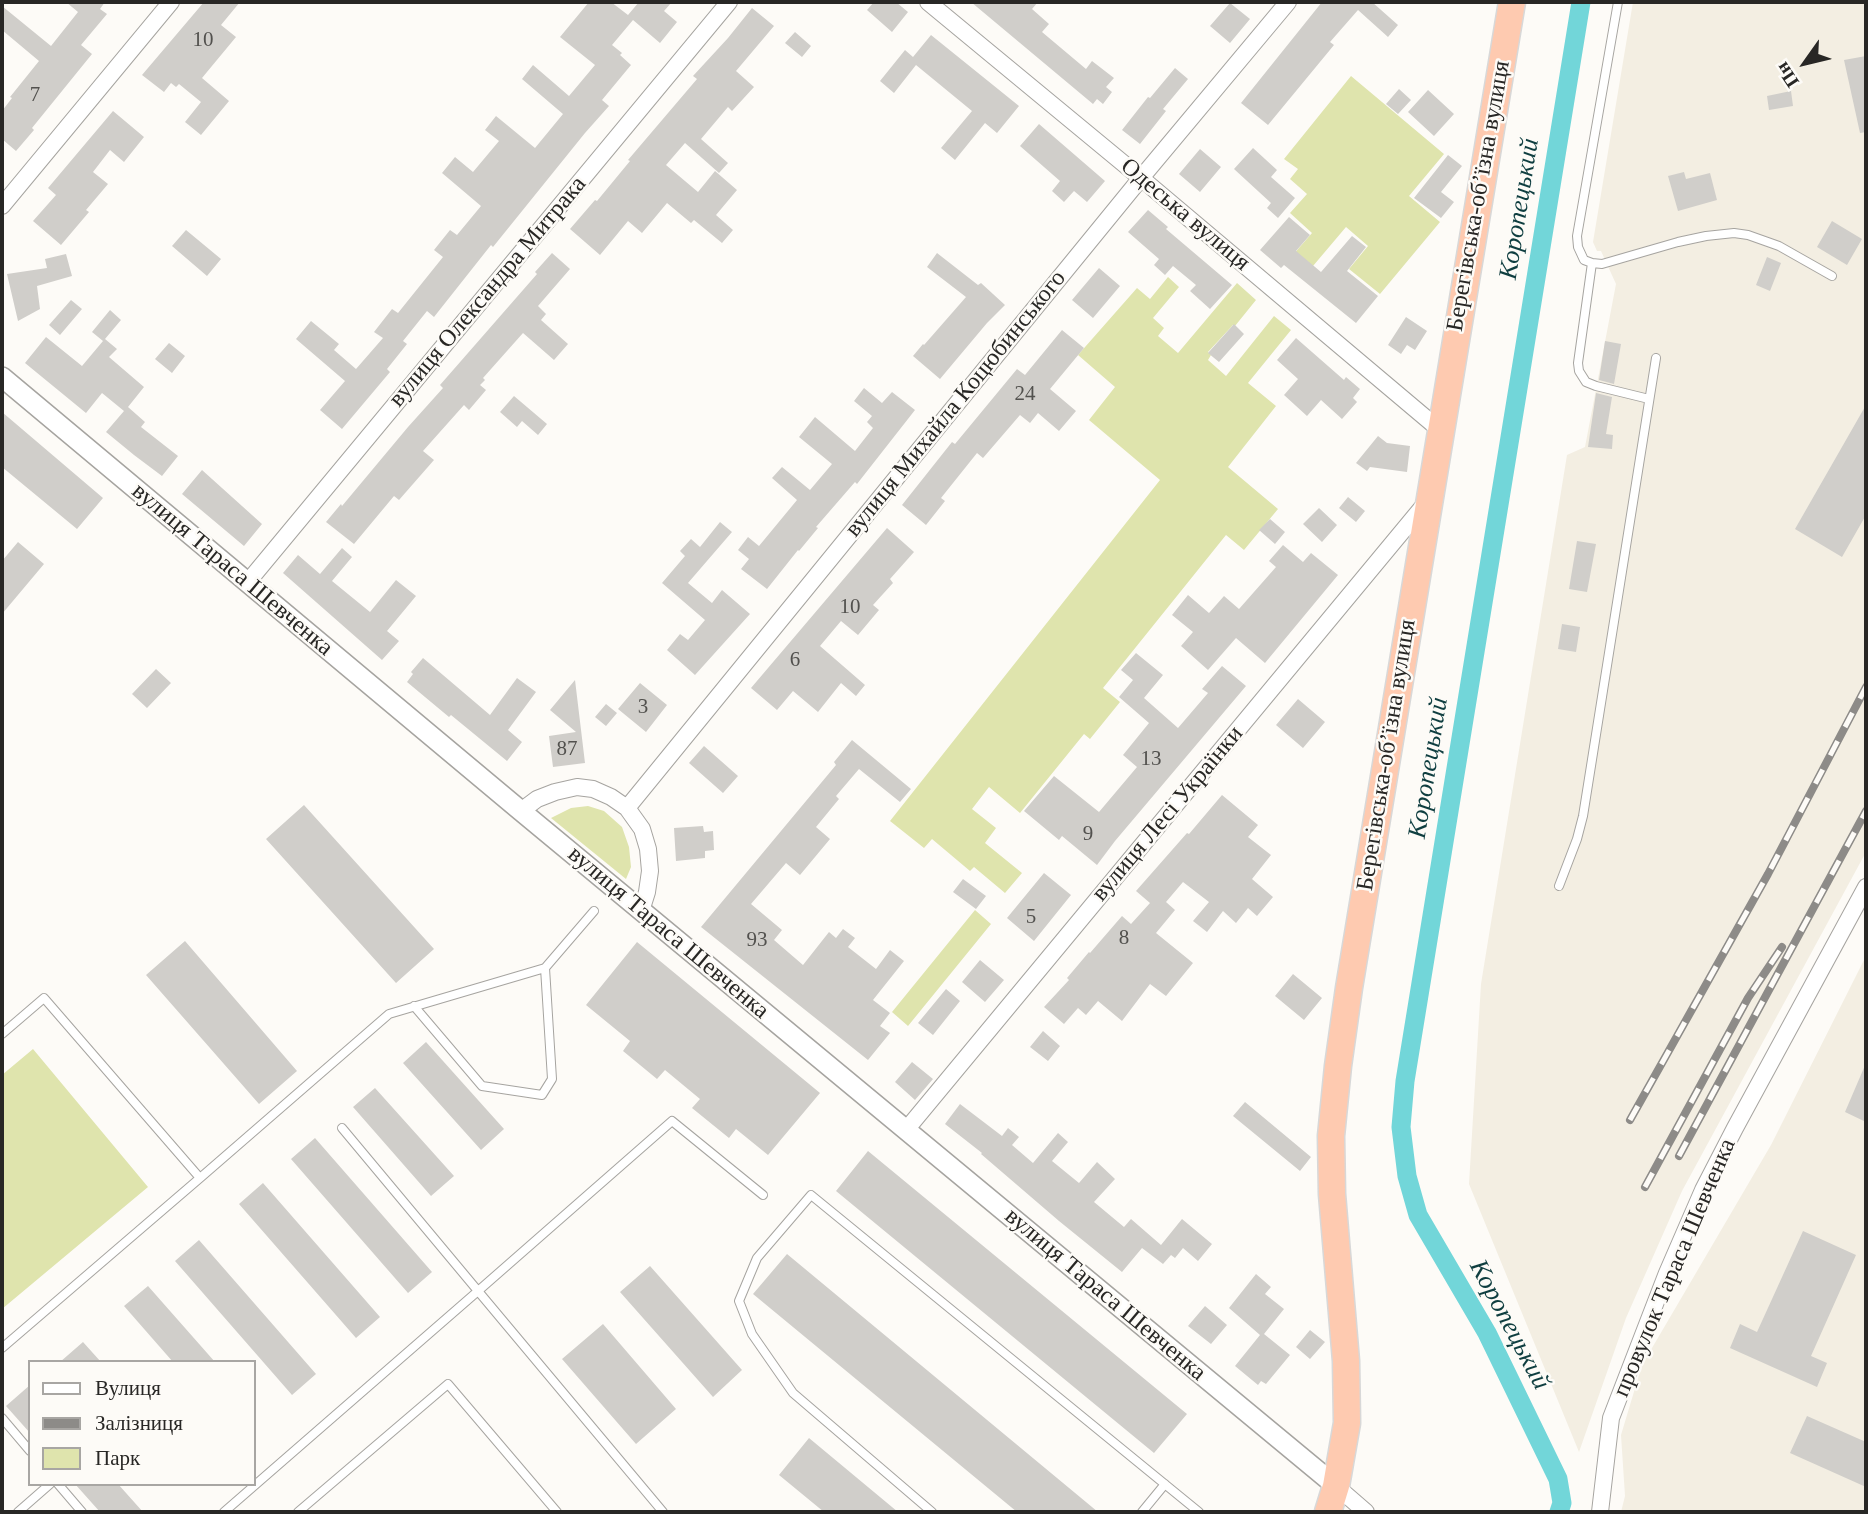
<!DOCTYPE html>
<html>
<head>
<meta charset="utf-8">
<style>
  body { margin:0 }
  #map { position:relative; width:1868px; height:1514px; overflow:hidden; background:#fdfbf7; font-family:Georgia,serif }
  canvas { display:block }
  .frame { position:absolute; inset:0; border:4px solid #282725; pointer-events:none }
  .legend { position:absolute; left:28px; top:1360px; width:228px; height:126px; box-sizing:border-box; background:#fdfbf7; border:2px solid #a8a6a3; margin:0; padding:9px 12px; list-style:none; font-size:21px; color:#282725 }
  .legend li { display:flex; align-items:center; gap:14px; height:35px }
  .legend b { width:35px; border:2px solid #a8a6a3 }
  .north { position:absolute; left:1770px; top:28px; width:70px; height:70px; -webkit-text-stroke:5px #fdfbf7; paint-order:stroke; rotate:236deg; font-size:19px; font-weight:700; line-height:28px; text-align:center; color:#282725 }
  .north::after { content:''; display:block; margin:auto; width:24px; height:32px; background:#282725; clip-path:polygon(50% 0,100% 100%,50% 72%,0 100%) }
</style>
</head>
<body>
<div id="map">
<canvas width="1868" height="1514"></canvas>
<div class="frame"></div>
<ul class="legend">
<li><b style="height:9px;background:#fff"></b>Вулиця</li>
<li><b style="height:9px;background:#8d8b88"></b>Залізниця</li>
<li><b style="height:19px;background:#dfe4ad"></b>Парк</li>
</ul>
<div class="north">Пн</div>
</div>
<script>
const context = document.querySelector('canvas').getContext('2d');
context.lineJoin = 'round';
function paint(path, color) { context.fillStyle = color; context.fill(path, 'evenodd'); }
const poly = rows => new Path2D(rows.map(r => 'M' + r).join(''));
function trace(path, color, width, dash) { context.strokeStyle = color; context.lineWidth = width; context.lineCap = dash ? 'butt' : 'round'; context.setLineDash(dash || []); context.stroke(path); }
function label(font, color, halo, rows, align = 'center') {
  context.font = font + ' Georgia,serif'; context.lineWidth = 5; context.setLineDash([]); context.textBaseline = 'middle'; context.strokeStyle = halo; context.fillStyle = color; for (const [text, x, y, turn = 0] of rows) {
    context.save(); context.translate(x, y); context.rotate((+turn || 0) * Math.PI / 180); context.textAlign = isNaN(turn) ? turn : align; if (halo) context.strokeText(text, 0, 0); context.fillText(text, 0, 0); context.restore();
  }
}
paint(poly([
  [1633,2,1866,2,1866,852,1682,1191,1626,1318,1579,1452,1469,1184,1481,984,1567,455,1585,447,1616,284,1601,251,1597,251,1593,242],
  [1866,956,1866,1512,1621,1512,1625,1496,1621,1435,1642,1365,1771,1145]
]), '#f3eee2');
paint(poly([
  [1351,76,1444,154,1409,196,1440,222,1380,294,1349,269,1368,246,1346,227,1302,279,1285,264,1312,233,1290,213,1307,194,1290,179,1298,169,1284,159],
  [1168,277,1179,287,1153,318,1164,328,1158,336,1178,353,1237,283,1256,300,1235,326,1233,325,1208,352,1211,355,1208,360,1226,376,1274,316,1291,330,1248,383,1276,406,1228,467,1278,509,1244,550,1226,535,1103,688,1120,702,1090,739,1084,734,1020,813,989,787,972,809,996,828,985,843,1022,873,1005,893,974,867,970,871,932,839,924,848,890,821,1160,480,1089,420,1115,387,1078,355,1137,288,1150,299],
  [588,806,604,811,622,827,629,847,631,867,626,879,551,818,571,808],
  [975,910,991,924,908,1026,892,1012],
  [33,1049,148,1187,2,1309,2,1075]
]), '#dfe4ad');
trace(poly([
  [1559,1512,1562,1503,1558,1479,1487,1333,1418,1215,1407,1176,1401,1127,1405,1081,1581,2]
]), '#72d6d9', 19);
paint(poly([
  [66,2,105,2,100,9,107,14,81,45,92,54,32,128,34,130,16,151,2,139,2,111,12,98,10,97,39,61,2,30,2,6,51,46,78,12],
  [204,2,240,2,221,25,236,37,202,78,229,101,201,135,185,122,201,102,179,84,176,87,171,83,164,92,142,75],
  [589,2,611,2,628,15,639,2,672,2,664,11,677,22,660,43,633,20,612,45,622,53,620,55,631,65,602,100,609,106,585,133,493,247,491,245,434,317,427,311,403,341,407,344,387,369,390,372,342,429,320,410,345,381,296,339,311,321,339,344,334,350,356,369,383,338,374,332,392,309,398,313,443,257,434,250,450,230,457,235,481,206,442,173,455,157,473,172,499,141,485,130,496,116,535,148,563,114,522,79,533,65,569,96,595,65,560,37],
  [874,2,896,2,908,12,892,32,867,10],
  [971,2,1038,2,1032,9,1049,24,1042,32,1086,69,1092,61,1114,78,1106,87,1112,92,1103,104,1097,99,1093,104],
  [1322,2,1372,2,1398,25,1388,37,1358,10,1330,42,1334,45,1268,125,1241,103],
  [1230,3,1250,19,1230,43,1210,26],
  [752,8,774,26,736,71,754,87,732,111,728,107,701,139,728,163,719,173,685,143,666,165,698,192,715,171,737,190,716,215,733,230,722,243,694,220,691,223,667,203,642,233,628,221,600,255,570,229,595,200,597,201,630,161,628,160,697,79,693,76,728,38],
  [795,32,811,46,802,57,785,43],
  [931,35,1019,106,997,133,985,123,955,160,941,148,972,111,916,65,894,93,880,81,905,50,913,57],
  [1866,56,1866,132,1860,133,1844,60],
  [1175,68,1188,79,1163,109,1166,111,1140,144,1122,130,1148,97,1150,98],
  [1399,89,1411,100,1398,114,1386,104],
  [1428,90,1454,114,1434,136,1408,112],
  [1791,91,1793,106,1769,110,1767,96],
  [113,111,144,137,124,162,110,150,93,172,108,184,86,210,89,212,61,245,33,221,56,195,48,188],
  [1039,124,1105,181,1087,202,1074,191,1064,202,1052,191,1060,181,1020,146],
  [1253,148,1277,170,1271,177,1295,198,1278,218,1267,208,1271,203,1234,169],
  [1200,149,1221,167,1200,192,1179,174],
  [1448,155,1462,166,1441,192,1454,202,1441,218,1414,198],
  [1684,172,1686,179,1710,173,1717,200,1678,211,1668,176],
  [1148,210,1168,227,1166,229,1232,285,1210,309,1190,291,1196,285,1173,266,1165,275,1154,265,1159,259,1128,232],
  [1289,217,1310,235,1296,251,1321,272,1352,236,1366,247,1347,271,1378,296,1356,323,1284,265,1281,268,1260,250],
  [1832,221,1862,239,1847,265,1817,247],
  [186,230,221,259,207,276,172,246],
  [552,253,570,269,538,306,546,314,541,320,568,344,554,360,523,333,483,378,485,380,480,385,486,390,469,410,464,405,423,451,434,460,399,500,394,496,354,544,326,522,341,504,342,506,408,427,443,388,440,385,537,274,535,272],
  [937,253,978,285,981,283,1005,305,987,323,940,379,913,356,923,344,924,345,966,297,927,267],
  [66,254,72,276,37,286,40,309,18,321,7,274,47,268,45,259],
  [1767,257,1781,263,1770,291,1756,285],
  [1099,268,1120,286,1093,318,1072,300],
  [71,300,82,309,60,335,49,325],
  [110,310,121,320,105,339,117,349,109,357,144,387,128,407,145,422,141,427,178,456,162,476,134,455,106,432,124,411,102,393,86,413,25,363,46,337,82,366,103,341,92,332],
  [1406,317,1427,331,1415,350,1407,345,1401,354,1388,345],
  [1234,324,1244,334,1219,362,1208,353],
  [1062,330,1084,348,1050,389,1076,411,1059,431,1038,413,1030,423,1020,415,983,458,977,453,941,498,945,501,926,525,902,505,952,442,955,444,1017,369,1025,375],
  [1296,338,1344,380,1346,377,1360,389,1353,398,1357,402,1342,419,1321,400,1307,416,1284,395,1298,379,1277,360],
  [1605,341,1621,344,1614,384,1599,380],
  [169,343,185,356,172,373,155,359],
  [864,388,882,403,892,392,915,410,857,484,855,482,816,527,818,528,799,551,798,550,767,589,741,569,749,559,738,550,748,537,759,546,797,500,772,478,782,467,810,490,832,464,799,437,815,417,855,451,873,428,867,422,872,416,854,401],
  [1596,393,1612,397,1606,434,1613,435,1612,449,1588,447],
  [514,396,547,424,538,435,522,421,517,427,500,412],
  [1866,405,1866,515,1842,557,1795,529],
  [2,412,103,498,77,529,2,467],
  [1378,436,1387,443,1410,446,1407,472,1370,467,1367,471,1356,463],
  [202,470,262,524,244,546,182,494],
  [1348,497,1365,511,1356,522,1339,508],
  [1319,508,1337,525,1322,542,1303,524],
  [1270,519,1285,532,1275,544,1259,530],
  [720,522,732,532,688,583,712,603,722,590,750,614,695,675,667,650,680,634,688,640,705,620,662,583,685,556,680,551,691,539,700,547],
  [887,528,914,552,890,579,893,583,873,605,879,610,858,635,841,621,820,646,865,685,856,696,841,683,818,712,793,691,777,710,751,688],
  [1577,541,1596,544,1587,592,1569,589],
  [18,542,44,564,2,614,2,561],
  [1283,545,1303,562,1311,553,1338,575,1265,663,1236,638,1208,670,1181,646,1193,632,1172,615,1188,595,1209,613,1224,596,1239,609,1276,567,1269,561],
  [342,548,352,557,332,581,370,612,396,580,416,596,387,631,399,641,382,660,283,573,298,555,320,574],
  [1562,624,1580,627,1576,652,1558,649],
  [1136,653,1163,675,1144,698,1178,728,1208,693,1202,689,1222,666,1246,686,1115,841,1097,865,1062,836,1059,840,1024,811,1054,776,1099,812,1137,767,1123,755,1149,723,1119,697,1133,680,1121,670],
  [423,658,490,715,517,678,536,692,508,730,522,742,507,761,451,715,449,717,407,682,413,674,411,672],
  [156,669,171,683,147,708,132,694],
  [575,680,585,763,553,767,549,736,576,732,550,710],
  [640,683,667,705,646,732,618,709],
  [1298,699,1325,722,1303,748,1276,725],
  [606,704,617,713,606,726,595,717],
  [852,740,911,789,900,802,859,769,836,796,839,799,816,827,830,839,800,875,786,863,751,904,782,930,774,940,803,965,829,932,836,938,843,929,855,938,848,947,876,969,890,950,904,961,873,1000,890,1013,880,1026,890,1033,868,1060,701,927,836,765,834,762],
  [704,746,738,776,723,793,689,763],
  [1222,795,1258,825,1248,837,1271,855,1252,879,1273,897,1257,916,1248,908,1236,923,1223,911,1207,932,1193,921,1209,902,1183,882,1166,902,1175,910,1156,933,1193,963,1166,996,1150,984,1122,1021,1098,1001,1086,1015,1078,1008,1064,1024,1044,1007,1069,980,1067,978,1089,952,1090,953,1122,916,1131,924,1150,903,1136,891,1187,833,1189,834],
  [304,805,434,949,396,983,266,839],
  [703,826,704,832,713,831,714,850,705,851,705,858,676,861,674,828],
  [1044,873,1071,895,1034,941,1007,918],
  [963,879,986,896,976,909,953,892],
  [185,941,297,1071,259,1104,146,975],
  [637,942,820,1093,768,1155,736,1129,729,1138,692,1108,700,1099,665,1070,657,1079,623,1051,630,1041,586,1005],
  [980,960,1004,980,985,1002,962,982],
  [1293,974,1322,998,1304,1020,1275,996],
  [946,989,960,1001,933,1035,918,1023],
  [1043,1031,1060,1046,1048,1061,1030,1047],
  [426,1042,504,1129,481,1150,403,1063],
  [912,1062,933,1079,915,1100,895,1082],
  [1866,1063,1866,1122,1845,1112],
  [375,1088,454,1176,431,1196,353,1107],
  [1245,1102,1311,1157,1300,1171,1233,1116],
  [960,1104,1002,1136,1008,1128,1019,1137,1012,1145,1033,1163,1058,1133,1068,1142,1052,1161,1079,1183,1097,1162,1115,1179,1094,1202,1124,1227,1131,1219,1161,1245,1182,1219,1212,1244,1198,1261,1183,1248,1175,1258,1171,1255,1163,1264,1142,1248,1122,1272,1059,1221,981,1154,982,1153,945,1124],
  [315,1138,432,1272,408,1293,291,1159],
  [868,1151,1187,1414,1154,1453,836,1191],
  [263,1183,380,1317,356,1338,239,1204],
  [1803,1231,1856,1255,1811,1356,1827,1363,1817,1387,1730,1348,1740,1324,1757,1332],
  [199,1240,316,1374,292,1395,175,1261],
  [787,1254,1098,1512,1017,1512,753,1294],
  [650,1266,742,1370,713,1397,620,1292],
  [1256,1274,1271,1287,1265,1294,1284,1309,1264,1334,1290,1355,1266,1384,1261,1381,1258,1385,1235,1366,1260,1335,1229,1308],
  [148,1286,215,1362,173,1362,124,1306],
  [1205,1306,1227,1325,1211,1344,1188,1326],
  [603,1324,676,1409,636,1444,562,1359],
  [1310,1330,1325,1342,1310,1359,1296,1347],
  [83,1342,101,1362,60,1362],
  [30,1385,30,1433,6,1406],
  [1807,1416,1866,1442,1866,1487,1790,1453],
  [809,1438,898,1512,824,1512,779,1475],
  [75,1484,118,1484,143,1512,100,1512]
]), '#d0ceca');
const service = poly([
  [1618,2,1577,236,1578,247,1584,260,1592,263,1602,264,1678,242,1706,236,1734,233,1748,235,1779,246,1832,276],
  [1592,263,1578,363,1579,371,1586,382,1596,386,1649,399],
  [1559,886,1577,839,1583,816,1656,358],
  [414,1006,482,1086,542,1095,552,1079,545,968],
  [2,1034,44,998,200,1178,389,1014,545,968,594,911],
  [342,1128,478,1291,672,1121,763,1195],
  [2,1348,200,1178],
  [2,1418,30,1451],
  [58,1484,82,1512],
  [18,1512,50,1484],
  [224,1512,478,1291,663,1512],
  [298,1512,448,1384,557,1512],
  [932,1512,793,1393,752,1334,739,1301,757,1258,811,1195,1199,1512],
  [1142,1512,1165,1484]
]);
const minor = poly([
  [928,2,1141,178,1440,430],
  [2,206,171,2],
  [247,583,729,2],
  [627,808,1141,178,1288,2],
  [521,811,537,799,555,792,577,787,593,789,611,797,627,808,642,829,648,849,650,871,647,892,641,911],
  [906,1130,1425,504],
  [1336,1486,1366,1512],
  [1600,1512,1611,1418,1667,1273,1703,1190,1735,1128,1866,887]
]);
const tertiary = poly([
  [2,377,521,811,1336,1486]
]);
const trunk = poly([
  [1328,1512,1336,1486,1347,1423,1346,1361,1332,1194,1331,1136,1338,1066,1349,988,1512,2]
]);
trace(service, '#a6a4a0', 10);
trace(minor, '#a6a4a0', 18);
trace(tertiary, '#a6a4a0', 22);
trace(trunk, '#d8d8d8', 29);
trace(service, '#fff', 8);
trace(minor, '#fff', 16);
trace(tertiary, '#fff', 19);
trace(trunk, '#fecab0', 26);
const rail = poly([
  [1630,1120,1768,874,1866,687],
  [1679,1156,1866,811],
  [1645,1187,1748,998,1782,947]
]);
trace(rail, '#8d8b88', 8);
trace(rail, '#fdfbf7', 5, [16]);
label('21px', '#52514e', null, [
  ["10",203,40],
  ["7",35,95],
  ["24",1025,394],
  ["10",850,607],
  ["6",795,660],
  ["3",643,707],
  ["87",567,749],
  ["13",1151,759],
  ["9",1088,834],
  ["5",1031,917],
  ["8",1124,938],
  ["93",757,940]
]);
label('24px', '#282725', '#fdfbf7', [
  ["Берегівська-обʼїзна вулиця",1479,196,-80],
  ["Одеська вулиця",1185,215,40],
  ["вулиця Олександра Митрака",488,292,-50],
  ["вулиця Михайла Коцюбинського",956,404,-51],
  ["вулиця Тараса Шевченка",232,570,40],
  ["Берегівська-обʼїзна вулиця",1387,755,-81],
  ["вулиця Лесі Українки",1168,814,-50],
  ["вулиця Тараса Шевченка",668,933,40],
  ["провулок Тараса Шевченка",1675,1268,-67],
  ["вулиця Тараса Шевченка",1105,1295,40]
]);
label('italic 26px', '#0f3e40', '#fdfbf7', [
  ["Коропецький",1520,209,-81],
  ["Коропецький",1429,768,-81],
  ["Коропецький",1509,1325,62]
]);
</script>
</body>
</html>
